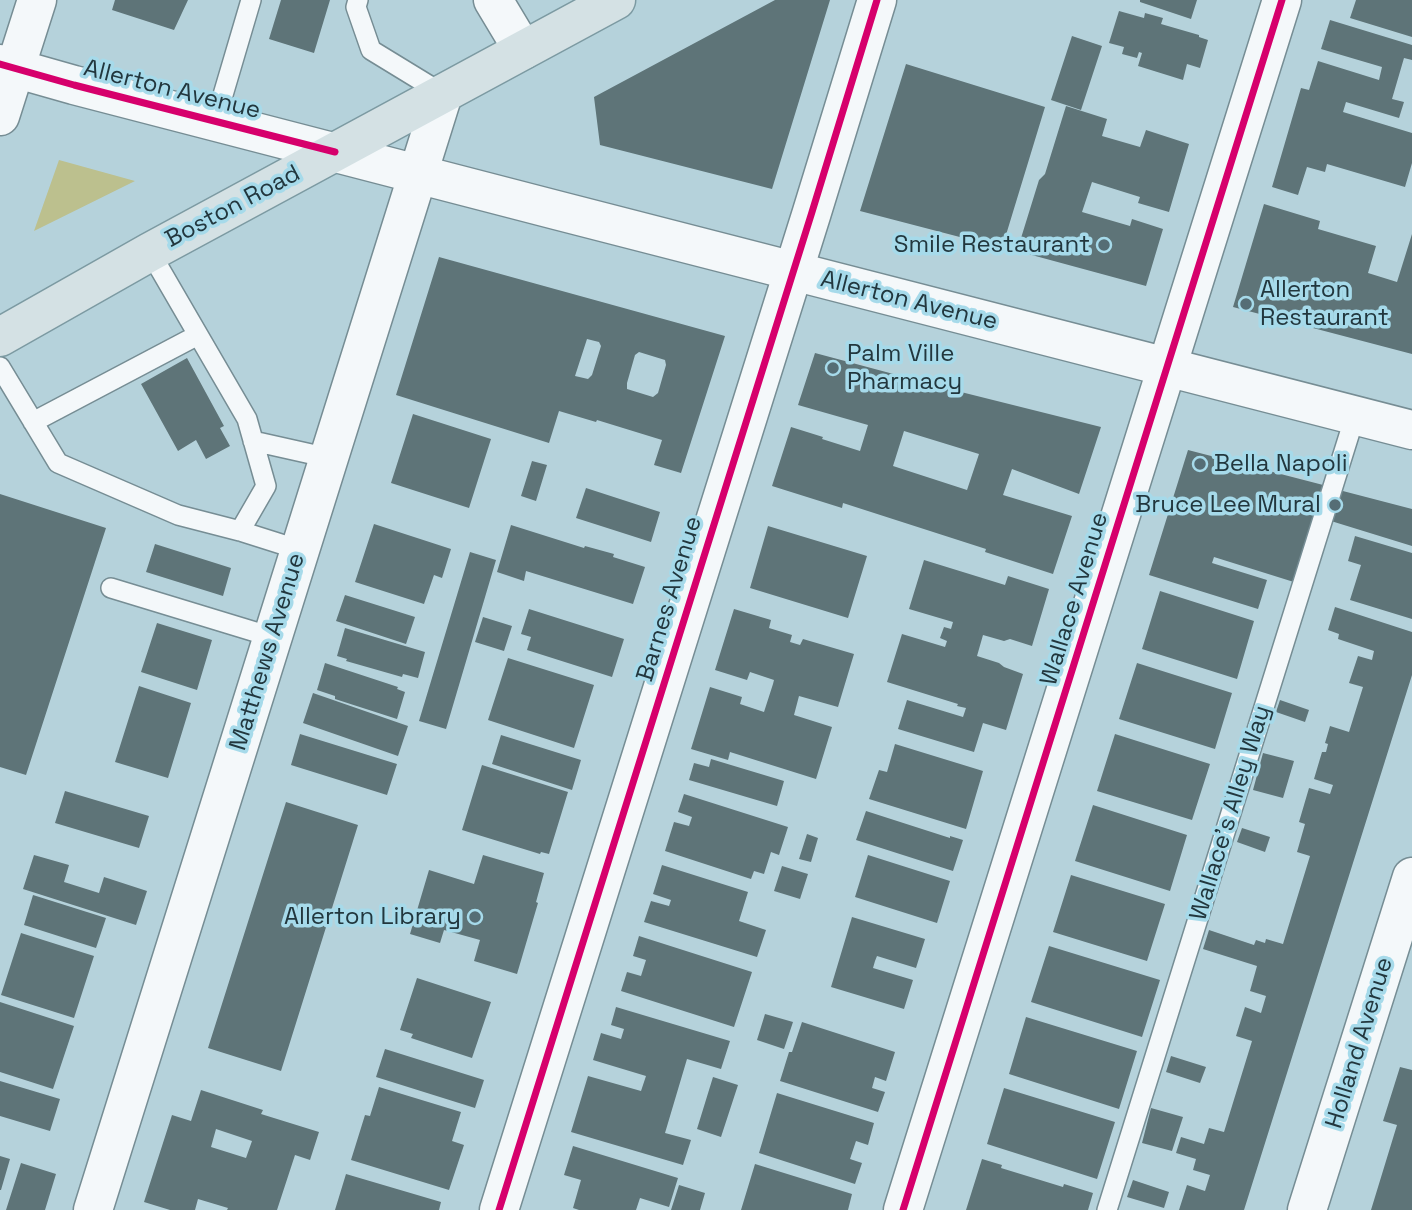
<!DOCTYPE html>
<html>
<head>
<meta charset="utf-8">
<style>
  body { margin:0 }
  canvas { display:block; background:#b5d2db }
</style>
</head>
<body>
<canvas width="1412" height="1210"></canvas>
<script>
const context = document.querySelector('canvas').getContext('2d');
context.lineJoin = 'round';
function paint(path, color) { context.fillStyle = color; context.fill(path, 'evenodd'); }
const poly = rows => new Path2D(rows.map(r => 'M' + r).join(''));
function trace(path, color, width, dash) { context.strokeStyle = color; context.lineWidth = width; context.lineCap = dash ? 'butt' : 'round'; context.setLineDash(dash || []); context.stroke(path); }
function label(font, color, halo, rows, align = 'center') {
  context.font = font + ' "Space Grotesk",sans-serif'; context.lineWidth = 7; context.setLineDash([]); context.textBaseline = 'middle'; context.strokeStyle = halo; context.fillStyle = color; for (const [text, x, y, turn = 0] of rows) {
    context.save(); context.translate(x, y); context.rotate((+turn || 0) * Math.PI / 180); context.textAlign = isNaN(turn) ? turn : align; if (halo) context.strokeText(text, 0, 0); context.fillText(text, 0, 0); context.restore();
  }
}
paint(poly([
  [59,160,135,181,34,231]
]), '#bcc08e');
paint(poly([
  [115,0,188,0,174,30,112,10],
  [281,0,330,0,314,53,269,39],
  [775,0,830,0,772,189,600,145,594,97],
  [1140,0,1197,0,1191,19,1140,2],
  [1356,0,1412,0,1412,37,1350,18],
  [1119,11,1144,18,1145,13,1163,18,1161,24,1199,35,1199,37,1208,40,1200,68,1187,64,1183,80,1138,66,1142,53,1139,52,1137,58,1122,54,1124,47,1109,43],
  [1330,20,1412,45,1412,60,1404,58,1392,99,1404,102,1399,118,1346,102,1343,112,1412,133,1412,163,1405,187,1327,164,1325,172,1307,167,1298,195,1272,187,1301,88,1309,90,1318,61,1379,80,1382,67,1321,49],
  [1072,36,1102,46,1081,110,1051,100],
  [906,64,1045,107,1002,248,860,211],
  [1066,106,1107,119,1102,136,1140,147,1146,130,1189,144,1169,212,1138,203,1140,197,1092,182,1082,212,1130,226,1132,219,1163,229,1146,286,1017,251,1039,180,1045,174],
  [1264,204,1320,221,1318,229,1376,246,1368,273,1397,282,1412,234,1412,354,1233,307],
  [439,257,725,336,681,473,654,465,662,440,597,420,596,422,559,411,549,443,396,395],
  [587,339,599,342,601,346,592,375,588,379,575,376],
  [639,352,665,360,666,365,658,393,653,397,627,389,627,383,635,355],
  [815,353,957,391,1101,427,1079,494,1012,469,1003,495,1072,516,1053,574,985,552,986,549,843,503,842,508,772,486,791,427,823,437,822,439,860,451,868,425,798,405],
  [904,431,979,454,967,490,893,466],
  [187,358,224,426,220,428,230,446,206,459,196,440,178,451,141,384],
  [413,414,491,439,469,508,391,483],
  [1188,450,1327,486,1297,583,1214,557,1212,563,1267,580,1258,609,1149,575],
  [532,461,547,465,536,501,521,496],
  [586,488,660,512,651,542,576,518],
  [1339,490,1412,509,1412,546,1331,521],
  [0,494,106,528,26,775,0,767],
  [374,524,451,549,442,578,434,575,424,604,355,582],
  [511,525,584,548,585,546,614,554,613,557,645,567,633,604,526,571,524,581,497,572],
  [768,526,867,556,848,618,750,588],
  [1355,536,1412,553,1412,619,1350,600,1361,565,1348,561],
  [155,544,231,568,223,596,146,572],
  [470,552,496,560,446,729,419,721],
  [924,560,1005,585,1008,576,1049,589,1032,646,1010,639,1004,641,983,635,977,656,999,663,1004,667,1023,674,1006,730,983,723,974,752,898,729,907,700,963,717,966,708,957,706,958,704,887,682,902,634,945,647,947,641,940,638,944,627,951,629,953,622,909,609],
  [1160,591,1254,621,1237,679,1142,649],
  [345,595,415,617,406,644,336,621],
  [1335,607,1412,632,1412,675,1244,1210,1179,1210,1187,1185,1205,1191,1210,1175,1193,1170,1196,1159,1176,1153,1181,1137,1204,1144,1209,1128,1224,1132,1252,1041,1236,1036,1245,1007,1261,1013,1266,996,1250,991,1257,966,1203,949,1209,930,1254,945,1256,940,1265,943,1266,939,1283,944,1310,856,1297,852,1305,824,1299,822,1309,788,1330,794,1333,785,1314,779,1322,752,1326,752,1328,744,1325,743,1330,726,1349,732,1363,687,1349,683,1358,656,1372,660,1374,651,1338,639,1339,634,1328,630],
  [529,609,624,639,612,677,527,650,531,637,521,634],
  [734,609,771,620,769,628,792,635,790,642,800,645,803,639,854,654,838,707,799,696,794,715,832,727,816,779,730,752,728,760,691,749,710,687,742,697,740,704,764,712,773,684,774,680,750,672,747,680,715,670],
  [483,617,512,626,504,651,475,642],
  [157,623,212,640,197,690,141,672],
  [345,628,425,652,418,678,403,674,402,677,346,661,347,659,337,656],
  [508,658,594,685,574,748,488,720],
  [325,663,398,687,397,689,405,692,397,719,335,699,335,696,317,690],
  [1137,663,1232,693,1215,749,1119,719],
  [139,686,191,703,168,778,115,762],
  [313,693,408,726,398,756,303,723],
  [1280,700,1309,710,1305,722,1276,712],
  [300,734,397,764,387,795,291,765],
  [1115,734,1210,764,1192,820,1097,791],
  [501,735,581,760,572,790,492,764],
  [895,744,983,771,966,829,869,799,879,770,887,772],
  [1263,753,1294,761,1283,798,1253,790],
  [711,759,784,781,777,806,689,780,694,763,709,767],
  [482,765,568,792,549,854,541,852,540,854,462,830],
  [65,791,149,816,139,848,55,823],
  [684,794,788,827,779,855,771,852,764,874,754,871,751,879,665,851,674,822,689,826,692,817,678,812],
  [286,802,358,825,281,1071,208,1048],
  [1093,805,1187,835,1170,891,1075,861],
  [866,811,950,838,950,836,963,840,953,871,856,840],
  [1242,828,1270,837,1265,852,1237,842],
  [807,834,818,838,811,862,799,859],
  [34,855,69,865,64,882,99,893,104,877,147,891,136,925,23,889],
  [483,855,544,873,536,902,538,903,517,974,474,961,480,940,444,930,440,943,410,934,429,870,474,884],
  [868,855,950,881,937,923,855,897],
  [662,865,748,892,739,921,766,930,757,957,644,922,651,901,669,906,671,900,653,894],
  [782,866,808,874,800,899,774,891],
  [1071,875,1165,904,1147,961,1053,932],
  [33,895,106,918,96,948,24,925],
  [852,917,925,939,916,968,877,956,875,961,873,968,913,980,904,1009,831,987],
  [21,933,94,956,74,1018,1,995],
  [639,936,752,972,734,1027,621,991,627,972,641,976,646,960,633,956],
  [1049,946,1160,980,1142,1037,1031,1002],
  [417,978,491,1002,472,1058,411,1038,413,1034,400,1030],
  [0,1002,74,1026,53,1089,0,1072],
  [616,1007,730,1041,721,1069,687,1059,665,1133,691,1140,683,1165,571,1132,588,1076,641,1091,646,1076,593,1060,601,1033,621,1039,624,1029,611,1025],
  [765,1014,793,1022,784,1049,757,1040],
  [1026,1017,1137,1051,1119,1109,1009,1074],
  [802,1022,895,1052,886,1081,875,1077,872,1088,885,1092,878,1112,780,1081,789,1052,792,1052],
  [385,1049,484,1080,475,1108,376,1077],
  [1171,1056,1206,1067,1200,1083,1166,1072],
  [1400,1067,1412,1070,1412,1210,1371,1210,1397,1125,1383,1121],
  [713,1077,738,1085,721,1137,697,1129],
  [0,1081,60,1099,50,1131,0,1116],
  [379,1087,461,1112,452,1141,464,1145,449,1190,351,1160,365,1115,370,1116],
  [1004,1088,1115,1122,1097,1179,987,1144],
  [201,1090,263,1110,261,1114,319,1132,310,1160,295,1155,277,1210,227,1210,228,1208,198,1199,195,1210,170,1210,144,1202,172,1115,191,1121],
  [216,1129,252,1141,246,1158,211,1147],
  [777,1093,874,1123,868,1145,856,1141,850,1159,862,1163,855,1184,759,1153],
  [1151,1108,1183,1117,1172,1151,1142,1143],
  [573,1146,678,1178,669,1207,640,1198,636,1210,579,1210,573,1208,581,1180,564,1175],
  [0,1156,10,1159,1,1190,0,1190],
  [982,1159,1002,1165,1001,1168,1063,1187,1064,1184,1093,1193,1088,1210,966,1210],
  [21,1163,56,1174,45,1210,6,1210],
  [755,1164,852,1194,848,1210,741,1210],
  [346,1174,441,1202,439,1210,335,1210],
  [1133,1180,1169,1192,1164,1208,1127,1197],
  [679,1185,705,1193,700,1210,671,1210]
]), '#5e7478');
const service = poly([
  [358,0,356,7,371,50,443,94],
  [215,122,251,0],
  [150,252,247,419,266,486,240,531],
  [0,367,58,463,178,515,240,531,300,550],
  [33,422,198,335],
  [253,441,329,458],
  [111,588,272,637],
  [1107,1210,1355,416]
]);
const minor = poly([
  [493,0,523,50],
  [93,1210,443,94],
  [903,1210,1282,0],
  [1307,1210,1412,877]
]);
const tertiary = poly([
  [0,116,37,0],
  [499,1210,812,212,877,0]
]);
const secondary = poly([
  [0,64,74,85,556,210,1412,430]
]);
const primary = poly([
  [0,337,150,252,616,0]
]);
trace(service, '#768d94', 22);
trace(minor, '#768d94', 41);
trace(tertiary, '#768d94', 41);
trace(secondary, '#768d94', 41);
trace(primary, '#7c9aa2', 41);
trace(service, '#f4f8fa', 19);
trace(minor, '#f4f8fa', 38);
trace(tertiary, '#f4f8fa', 38);
trace(secondary, '#f4f8fa', 38);
trace(primary, '#d4e1e4', 38);
trace(poly([
  [0,64,74,85,335,152],
  [499,1210,812,212,877,0],
  [903,1210,1282,0]
]), '#d6006c', 7);
for (const [x, y, r, color] of [
  [1104,245,7,"#556d75"],
  [1246,304,7,"#556d75"],
  [833,368,7,"#556d75"],
  [1200,464,7,"#556d75"],
  [1335,505,7,"#556d75"],
  [475,917,7,"#556d75"]
]) { const dot = new Path2D(); dot.arc(x, y, r, 0, 2 * Math.PI); context.fillStyle = color; context.fill(dot); trace(dot, '#a6daea', 2.5); }
label('24px', '#22373e', '#a6daea', [
  ["Allerton Avenue",172,90,14],
  ["Boston Road",233,207,-28],
  ["Allerton Avenue",909,301,14],
  ["Barnes Avenue",670,599,-73],
  ["Wallace Avenue",1075,599,-73],
  ["Matthews Avenue",268,652,-73],
  ["Wallace's Alley Way",1231,813,-73],
  ["Holland Avenue",1360,1043,-73]
]);
label('24px', '#22373e', '#a6daea', [
  ["Smile Restaurant",1090,245],
  ["Allerton",1260,290,"left"],
  ["Restaurant",1260,318,"left"],
  ["Palm Ville",847,354,"left"],
  ["Pharmacy",847,382,"left"],
  ["Bella Napoli",1214,464,"left"],
  ["Bruce Lee Mural",1321,505],
  ["Allerton Library",461,917]
], 'right');
</script>
</body>
</html>
